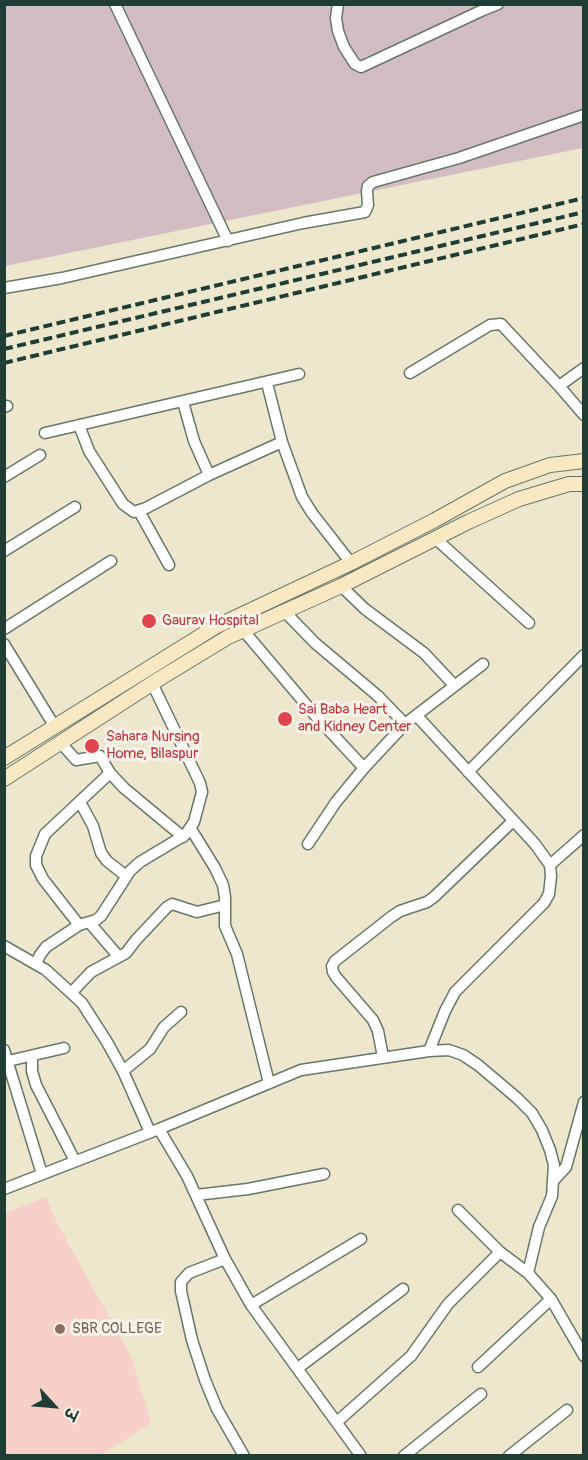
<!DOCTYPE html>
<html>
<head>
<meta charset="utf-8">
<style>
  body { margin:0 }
  #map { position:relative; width:588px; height:1460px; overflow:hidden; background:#ede7cd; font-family:Pangolin,"Playpen Sans Deva",sans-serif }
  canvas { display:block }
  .frame { position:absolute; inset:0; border:6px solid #1f3d34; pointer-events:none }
  .north { position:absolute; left:24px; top:1376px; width:60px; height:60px; -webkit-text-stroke:4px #f7f3e8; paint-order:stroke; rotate:116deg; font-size:16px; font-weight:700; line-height:24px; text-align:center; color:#1f3d34 }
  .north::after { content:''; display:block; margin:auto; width:21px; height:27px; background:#1f3d34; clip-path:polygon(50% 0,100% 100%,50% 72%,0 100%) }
</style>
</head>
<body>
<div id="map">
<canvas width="588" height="1460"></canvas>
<div class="frame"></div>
<div class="north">उ</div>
</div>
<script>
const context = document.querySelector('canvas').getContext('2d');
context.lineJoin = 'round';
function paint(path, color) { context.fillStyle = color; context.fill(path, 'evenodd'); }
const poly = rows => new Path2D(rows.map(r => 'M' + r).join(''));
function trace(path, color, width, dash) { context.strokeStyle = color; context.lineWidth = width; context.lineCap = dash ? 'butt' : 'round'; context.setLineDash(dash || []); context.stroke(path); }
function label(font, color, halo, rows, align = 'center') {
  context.font = font + ' Pangolin,sans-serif'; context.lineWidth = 6; context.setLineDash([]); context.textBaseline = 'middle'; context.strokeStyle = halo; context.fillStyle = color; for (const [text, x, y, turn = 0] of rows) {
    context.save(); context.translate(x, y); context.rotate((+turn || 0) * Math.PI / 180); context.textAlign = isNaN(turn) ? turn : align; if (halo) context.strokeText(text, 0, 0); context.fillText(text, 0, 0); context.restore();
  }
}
paint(poly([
  [46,1197,57,1223,131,1356,151,1423,101,1455,5,1455,5,1213]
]), '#f7d0ca');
paint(poly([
  [5,5,583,5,583,148,5,266]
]), '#d2bec2');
const minor = poly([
  [115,4,228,241],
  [338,4,336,18,338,31,344,47,355,64,361,67,483,10,498,4],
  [4,288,62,278,303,223,365,212,368,205,367,191,368,186,373,182,459,158,584,115],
  [410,373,490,325,501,324,559,386,584,415],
  [267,383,282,442,302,497,312,513,351,563],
  [559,386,584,368],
  [183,402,194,441,209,475],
  [4,407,7,406],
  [79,425,89,451,123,504,134,512,146,508,209,475,282,442],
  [45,433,299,374],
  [4,477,40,455],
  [139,511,169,565],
  [436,539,529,623],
  [4,551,75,507],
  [341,586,365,609,424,653,454,685],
  [284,611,315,643,378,696,405,724],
  [4,629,111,561],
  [243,630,314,714,364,768],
  [4,644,55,727],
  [417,716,535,844,550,865,551,876,549,894,544,903,455,992,445,1011,429,1051],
  [60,742,76,760,100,756,110,773,124,788,183,837],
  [468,772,584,655],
  [80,802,93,826,101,853,107,861,126,876],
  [191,829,215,868,223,885,225,897,225,926,237,954,269,1083],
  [308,844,336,802,364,768,405,724,483,664],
  [550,865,584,835],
  [89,922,119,957],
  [79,925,43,879,36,865,36,856,45,834,110,773],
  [4,946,46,970,82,1003,107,1042,123,1071,150,1132],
  [36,964,40,955,46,947,79,925,96,920,101,916,130,871,140,862,185,835,194,822,202,792,200,783,152,683],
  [72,992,91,972,126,953,136,940,167,907,172,904,197,912,225,905],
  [4,1050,42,1174],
  [32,1056,32,1071,36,1085,75,1161],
  [383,1057,378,1031,373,1020,336,977,333,972,332,966,335,961,391,917,400,911,427,902,434,897,513,821],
  [8,1061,64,1048],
  [123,1071,150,1049,164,1027,181,1012],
  [159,1129,187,1176,225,1259,251,1305,361,1456],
  [553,1181,566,1167,584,1102],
  [4,1189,159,1129,301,1070,429,1051,449,1050,463,1055,478,1065,517,1098,532,1113,542,1130,550,1150,554,1165,552,1196,539,1227,528,1273],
  [196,1195,248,1189,324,1174],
  [458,1210,500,1252,528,1273,551,1299,584,1356],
  [225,1259,189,1273,181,1282,181,1291,192,1340,205,1380,217,1409,244,1456],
  [251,1305,361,1239],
  [478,1367,551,1299],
  [298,1368,403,1289],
  [338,1421,411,1356,448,1304,500,1252],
  [404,1456,481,1394],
  [509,1456,567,1410]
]);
const secondary = poly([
  [4,758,215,627,351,563,435,520,505,481,550,465,584,461],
  [4,779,159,679,228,637,341,586,468,522,519,499,569,484,584,484]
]);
trace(minor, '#67786a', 13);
trace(secondary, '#67786a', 16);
trace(minor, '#fff', 10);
trace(secondary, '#f8e8c3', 14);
trace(poly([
  [4,336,584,198],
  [4,349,584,212],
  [4,363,584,224]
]), '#1f3d34', 4, [9, 4.5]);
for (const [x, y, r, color] of [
  [149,621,8,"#e0444e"],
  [285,719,8,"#e0444e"],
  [92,746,8,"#e0444e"],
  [60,1329,6,"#8d6e63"]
]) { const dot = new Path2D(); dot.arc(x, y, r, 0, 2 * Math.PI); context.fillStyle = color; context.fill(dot); trace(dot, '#f7f3e8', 2); }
label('15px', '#be3a42', '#f7f3e8', [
  ["Gaurav Hospital",162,621],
  ["Sai Baba Heart",298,710],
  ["and Kidney Center",298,727],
  ["Sahara Nursing",106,737],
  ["Home, Bilaspur",106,754]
], 'left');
label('15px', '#785e54', '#f7f3e8', [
  ["SBR COLLEGE",72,1329]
], 'left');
</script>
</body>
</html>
